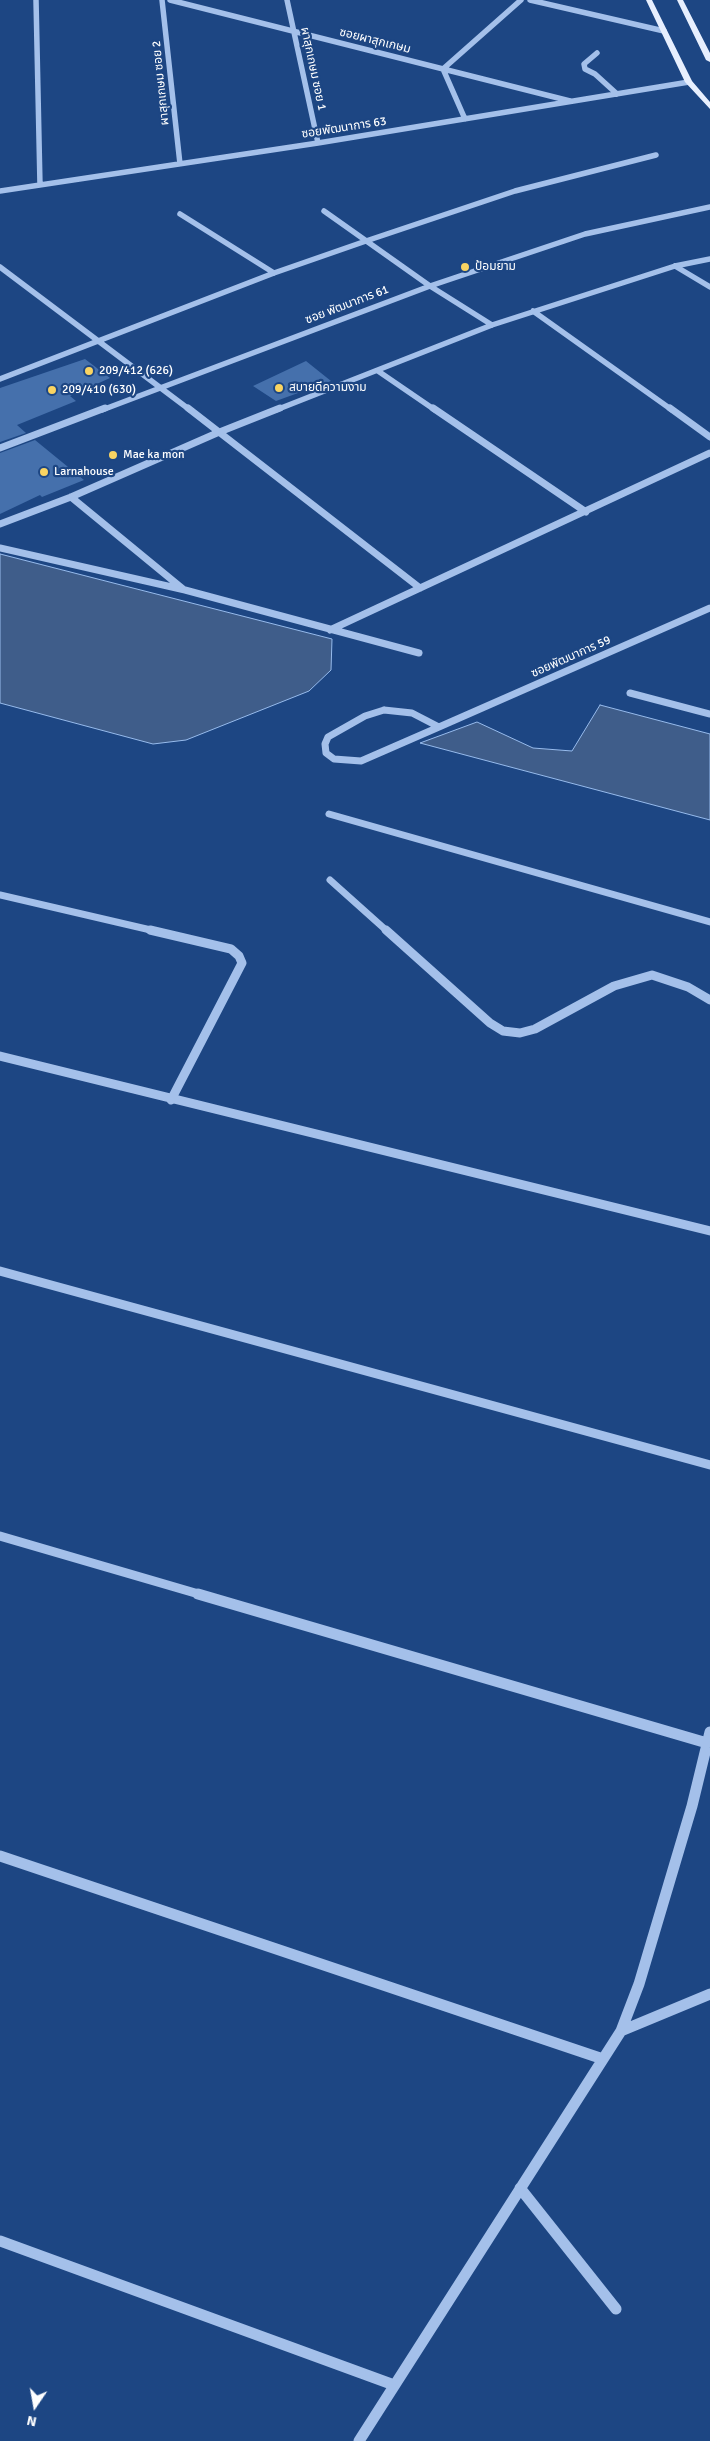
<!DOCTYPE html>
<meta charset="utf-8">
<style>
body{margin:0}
#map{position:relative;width:710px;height:2441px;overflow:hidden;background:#1d4683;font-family:Signika,sans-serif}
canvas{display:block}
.north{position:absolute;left:10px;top:2381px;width:50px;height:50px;-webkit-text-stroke:4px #1d4683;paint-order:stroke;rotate:192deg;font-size:14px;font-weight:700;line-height:20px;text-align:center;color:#fff}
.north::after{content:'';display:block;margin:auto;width:18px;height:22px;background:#fff;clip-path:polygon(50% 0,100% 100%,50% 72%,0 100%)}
</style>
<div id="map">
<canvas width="710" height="2441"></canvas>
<div class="north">N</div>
</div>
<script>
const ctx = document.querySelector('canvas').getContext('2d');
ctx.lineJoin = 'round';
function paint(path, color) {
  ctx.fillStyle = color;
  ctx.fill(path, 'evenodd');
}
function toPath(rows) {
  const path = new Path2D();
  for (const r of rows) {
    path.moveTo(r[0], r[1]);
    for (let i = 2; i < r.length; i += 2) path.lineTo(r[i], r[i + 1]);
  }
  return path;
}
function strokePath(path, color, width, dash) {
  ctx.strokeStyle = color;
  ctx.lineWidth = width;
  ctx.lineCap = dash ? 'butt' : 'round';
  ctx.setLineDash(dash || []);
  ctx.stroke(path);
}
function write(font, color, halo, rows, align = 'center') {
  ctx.font = font + ' Signika,"Noto Sans Thai",sans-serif';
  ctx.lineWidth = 4.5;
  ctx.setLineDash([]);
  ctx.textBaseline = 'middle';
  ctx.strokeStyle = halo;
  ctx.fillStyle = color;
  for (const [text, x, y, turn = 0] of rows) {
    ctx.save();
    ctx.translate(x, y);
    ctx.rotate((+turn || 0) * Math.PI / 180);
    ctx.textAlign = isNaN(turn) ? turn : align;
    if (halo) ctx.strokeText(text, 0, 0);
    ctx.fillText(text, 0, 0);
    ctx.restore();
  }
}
const water = toPath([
 [0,554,332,639,331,670,309,691,186,740,153,744,0,703,0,554],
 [600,705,710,734,710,820,420,743,477,722,533,748,572,751,600,705]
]);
paint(water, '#3f5d8a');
strokePath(water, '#97bbec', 1);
paint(toPath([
 [85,359,110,378,70,396,76,401,17,425,26,433,0,442,0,388],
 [306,361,331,381,276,401,253,386],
 [35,440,84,480,42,497,40,495,0,514,0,453]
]), '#4570ac');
strokePath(toPath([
 [36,0,40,185],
 [162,0,180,164],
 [170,0,570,101],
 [287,0,318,143],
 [530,0,664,31],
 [597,53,584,64,585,69,595,74,617,94],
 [465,119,443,69,521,0],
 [0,191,318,143,689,82],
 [324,211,430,286,492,325],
 [180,214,274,273],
 [675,266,710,287],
 [0,267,190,410],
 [533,311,672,410],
 [378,371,435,410],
 [0,379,274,273,366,241,515,191,656,155],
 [102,410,430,286,585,234,710,207],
 [276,410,492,325,675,266,710,259]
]), '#a4c0ea', 5.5);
strokePath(toPath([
 [188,408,420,588],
 [433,408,586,512],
 [670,408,710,437],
 [0,448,105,408],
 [71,497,183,589],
 [0,524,71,497,217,433,280,408],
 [0,548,185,590,419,653],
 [330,630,710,453],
 [630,693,710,714],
 [384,710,412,713,439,727,361,761,334,759,326,753,325,744,328,737,365,716,384,710],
 [439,727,710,608],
 [329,814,710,922],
 [330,880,387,931],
 [0,895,155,931]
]), '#a4c0ea', 7);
strokePath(toPath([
 [150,930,231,949,239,956,242,963,171,1100],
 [386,930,490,1023,503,1031,520,1033,535,1029,614,986,652,975,688,987,710,1000],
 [0,1056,710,1231],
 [0,1271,710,1465],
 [0,1536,202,1595]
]), '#a4c0ea', 9);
strokePath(toPath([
 [198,1594,707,1743],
 [0,1856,603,2059],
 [621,2031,710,1994],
 [520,2188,616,2309],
 [0,2241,394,2385],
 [359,2441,621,2031,639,1984,692,1806,710,1732]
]), '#a4c0ea', 11);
paint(toPath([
 [646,0,652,0,692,81,710,102,710,109,685,82,646,0],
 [677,0,683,0,710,53,710,62,706,60,677,0]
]), '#e7effe');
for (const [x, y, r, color] of [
 [465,267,5,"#f9d462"],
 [89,371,5,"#f9d462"],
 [279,388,5,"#f9d462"],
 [52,390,5,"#f9d462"],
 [113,455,5,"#f9d462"],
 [44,472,5,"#f9d462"]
]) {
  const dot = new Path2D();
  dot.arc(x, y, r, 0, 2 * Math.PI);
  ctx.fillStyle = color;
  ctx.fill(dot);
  strokePath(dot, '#1d4683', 2);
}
write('12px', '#fff', '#1d4683', [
 ["ซอยผาสุกเกษม",375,41,14],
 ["ผาสุกเกษม ซอย 1",313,69,78],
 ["ผาสุกเกษม ซอย 2",161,83,-96],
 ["ซอยพัฒนาการ 63",344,128,-9],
 ["ซอย พัฒนาการ 61",347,305,-21],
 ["ซอยพัฒนาการ 59",571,657,-24]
]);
write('12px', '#fff', '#1d4683', [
 ["ป้อมยาม",475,267],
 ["209/412 (626)",99,371],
 ["สบายดีความงาม",289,388],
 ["209/410 (630)",62,390],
 ["Mae ka mon",123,455],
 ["Larnahouse",54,472]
], 'left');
</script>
